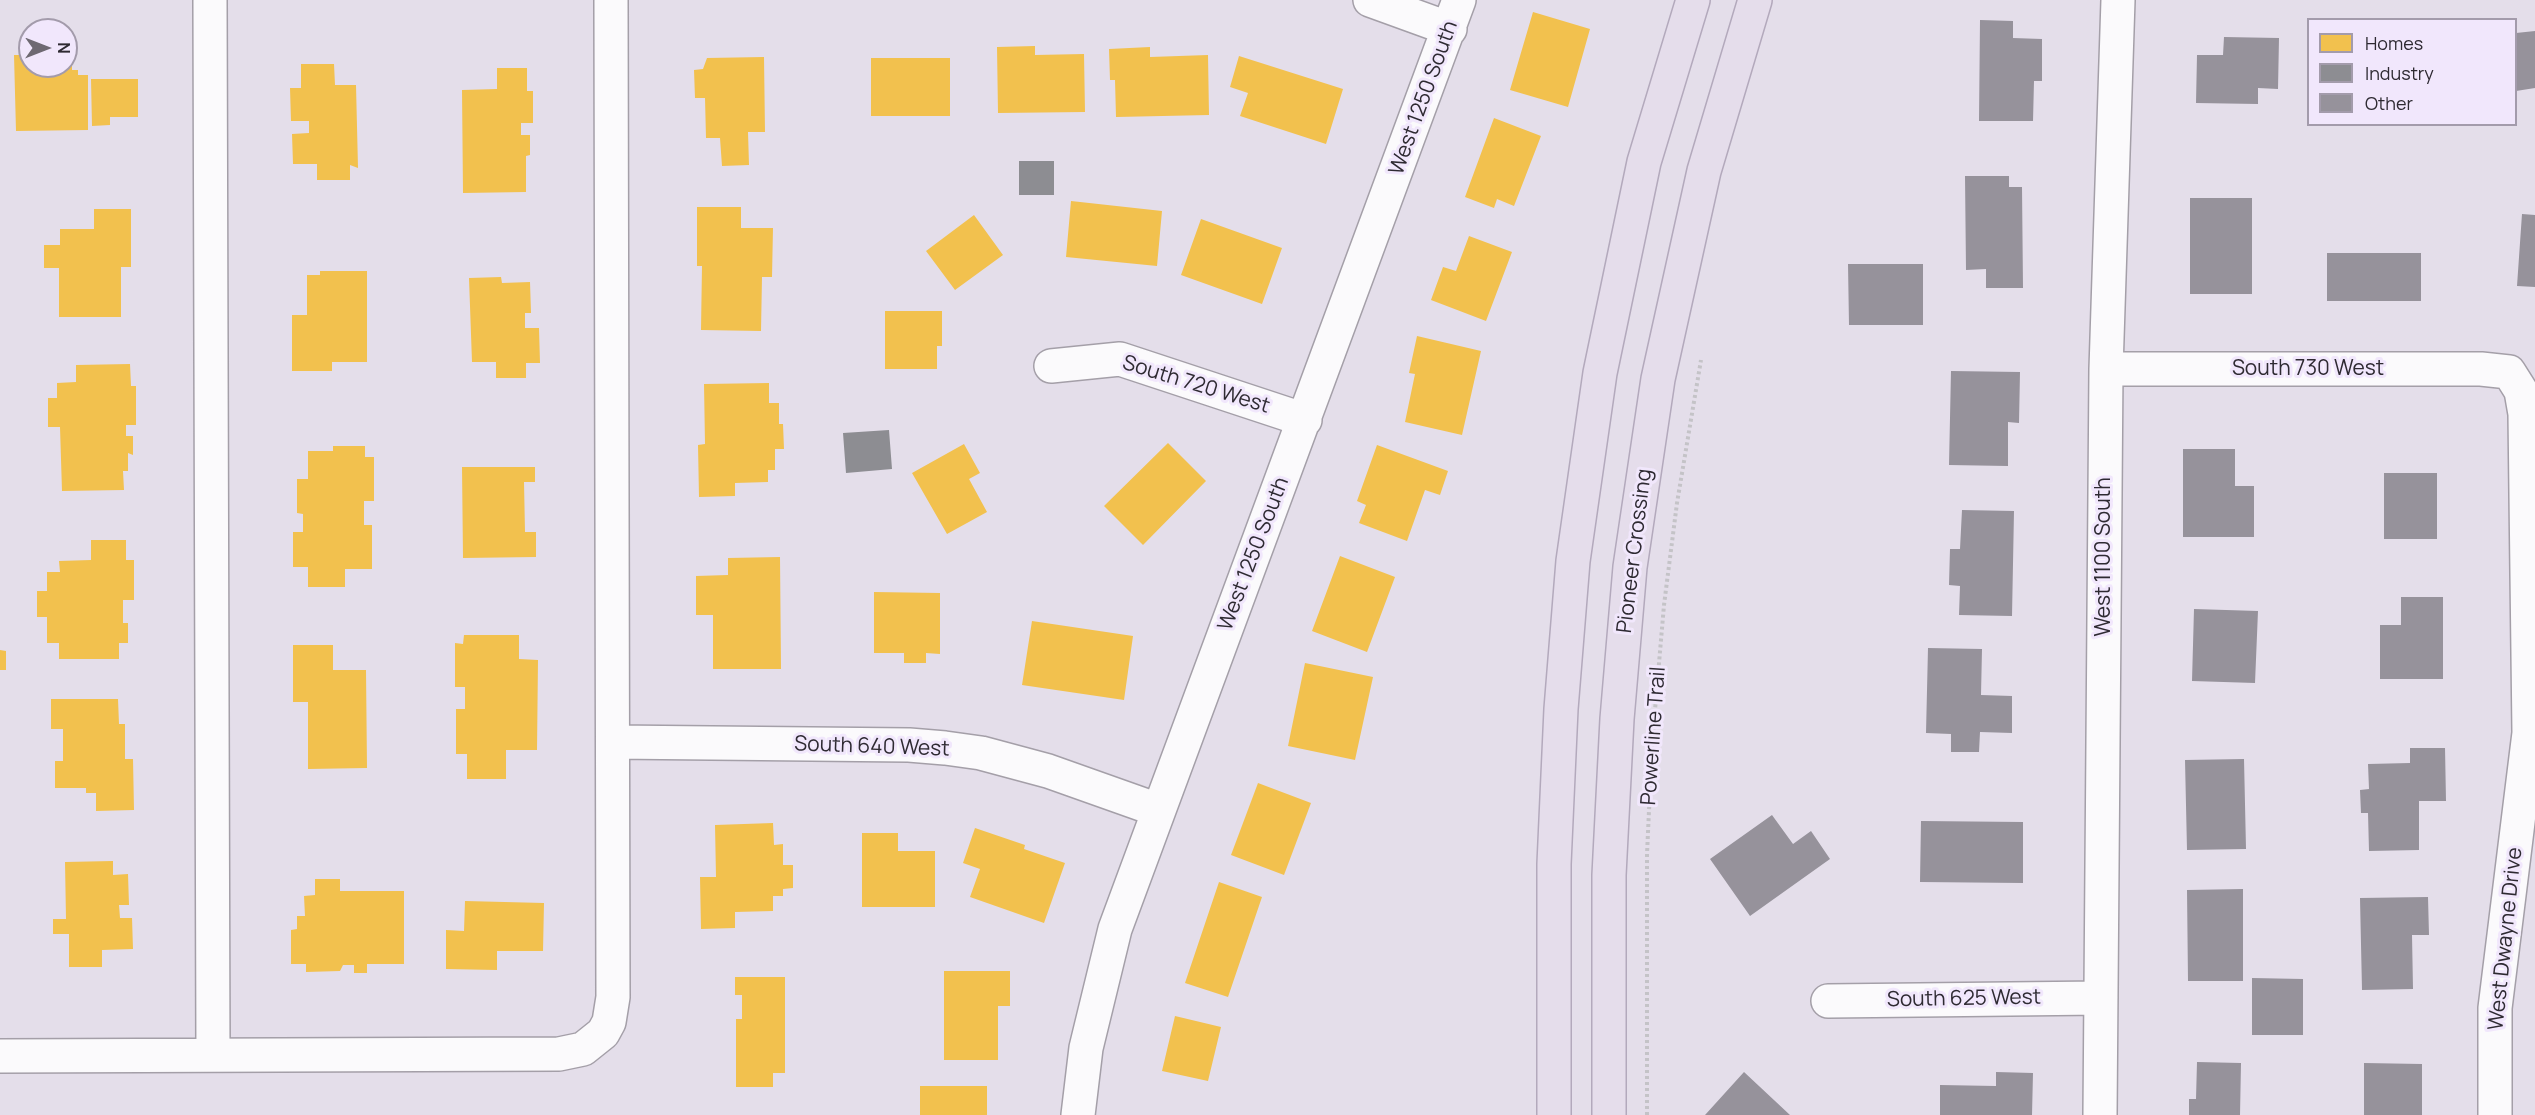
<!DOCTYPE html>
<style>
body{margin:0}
#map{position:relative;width:2535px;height:1115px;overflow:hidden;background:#e4deea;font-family:Manrope,sans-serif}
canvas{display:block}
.legend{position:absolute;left:2307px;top:18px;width:210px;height:108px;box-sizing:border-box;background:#f1e7fc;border:2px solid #a39bab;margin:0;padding:8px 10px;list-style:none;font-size:18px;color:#2e2a32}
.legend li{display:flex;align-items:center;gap:12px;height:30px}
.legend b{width:30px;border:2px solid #a39bab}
.north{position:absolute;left:18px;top:18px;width:60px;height:60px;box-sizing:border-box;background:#f1e7fc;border:2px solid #a39bab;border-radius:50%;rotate:90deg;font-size:16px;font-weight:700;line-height:24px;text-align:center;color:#2e2a32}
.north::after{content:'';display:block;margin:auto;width:21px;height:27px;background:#6e6972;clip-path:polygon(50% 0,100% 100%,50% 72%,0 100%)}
</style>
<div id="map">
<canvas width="2535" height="1115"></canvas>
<ul class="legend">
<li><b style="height:16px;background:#f2c14e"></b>Homes</li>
<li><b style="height:16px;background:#8d8d92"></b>Industry</li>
<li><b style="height:16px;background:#96929b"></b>Other</li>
</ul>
<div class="north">N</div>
</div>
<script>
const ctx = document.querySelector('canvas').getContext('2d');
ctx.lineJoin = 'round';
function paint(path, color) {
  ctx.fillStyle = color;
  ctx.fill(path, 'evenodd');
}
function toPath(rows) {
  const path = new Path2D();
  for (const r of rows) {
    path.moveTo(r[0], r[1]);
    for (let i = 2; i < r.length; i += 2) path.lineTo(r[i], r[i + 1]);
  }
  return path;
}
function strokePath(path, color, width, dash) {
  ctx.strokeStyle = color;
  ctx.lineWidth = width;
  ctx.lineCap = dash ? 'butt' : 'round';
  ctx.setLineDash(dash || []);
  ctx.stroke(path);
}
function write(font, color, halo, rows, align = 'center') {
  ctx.font = font + ' Manrope,sans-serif';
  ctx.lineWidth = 6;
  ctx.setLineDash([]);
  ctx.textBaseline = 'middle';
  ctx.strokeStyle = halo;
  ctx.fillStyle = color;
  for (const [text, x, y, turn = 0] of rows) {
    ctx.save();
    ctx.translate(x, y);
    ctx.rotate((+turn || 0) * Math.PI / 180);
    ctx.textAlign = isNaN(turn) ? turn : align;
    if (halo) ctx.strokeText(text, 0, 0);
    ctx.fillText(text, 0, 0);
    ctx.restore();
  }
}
paint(toPath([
 [1533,12,1590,29,1568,107,1510,90],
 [1035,46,1035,55,1084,54,1085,112,998,113,997,47],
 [1150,47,1150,57,1208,55,1209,115,1116,117,1115,80,1110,80,1109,49],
 [14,55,30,55,32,67,72,66,72,70,78,70,78,75,88,75,88,130,16,131],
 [1239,56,1343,89,1326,144,1240,116,1248,93,1230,87],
 [764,57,765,132,748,132,749,165,722,166,720,138,706,138,705,98,695,98,694,70,703,69,707,58],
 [871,58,950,58,950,116,871,116],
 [301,64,334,64,335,85,356,85,358,168,350,165,350,180,317,180,317,164,293,164,292,134,309,133,309,121,291,121,290,88,301,88],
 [497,68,527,68,527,91,533,91,533,123,521,123,521,135,530,135,530,155,526,156,526,192,463,193,462,90,497,89],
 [91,79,138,79,138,117,110,117,110,125,92,126],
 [1494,118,1541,136,1514,206,1497,199,1494,208,1465,197],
 [1071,201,1162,211,1157,266,1066,257],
 [697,207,741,207,741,228,773,228,772,277,762,277,761,331,701,330,702,266,697,266],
 [94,209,131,209,131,267,121,267,121,317,59,317,59,268,44,268,44,245,60,245,60,229,94,229],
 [974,215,1003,255,955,290,926,251],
 [1201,219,1282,248,1262,304,1181,275],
 [1469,236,1512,252,1486,321,1431,300,1443,267,1456,271],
 [320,271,367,271,367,362,332,362,332,371,292,371,292,315,307,315,307,275,320,275],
 [501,277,502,283,530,282,531,313,525,313,525,328,539,328,540,363,526,363,526,378,496,378,496,362,472,362,469,278],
 [885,311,942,311,942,346,937,346,937,369,885,369],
 [1417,336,1481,351,1462,435,1405,422,1415,374,1409,373],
 [130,364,131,386,136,386,136,425,126,425,126,436,133,436,133,455,128,453,128,471,123,471,124,490,62,491,60,427,48,427,48,398,57,398,57,383,76,382,76,365],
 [769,383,769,403,779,403,779,424,783,424,784,449,775,449,775,470,768,470,768,482,735,483,735,496,699,497,698,445,705,444,704,384],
 [1168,443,1206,481,1143,545,1104,506],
 [964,444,980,473,969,479,987,512,947,534,912,473],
 [1377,445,1448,471,1440,495,1425,490,1407,541,1359,523,1366,505,1357,501],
 [333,446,365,446,365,457,374,457,374,501,364,501,364,525,372,525,372,569,345,569,345,587,308,587,308,567,293,567,293,532,303,532,303,514,297,513,297,479,308,479,308,451,333,451],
 [462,467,535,467,535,482,524,482,525,532,536,532,536,557,463,558],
 [91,540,126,540,126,560,134,560,134,600,123,600,123,623,128,623,128,643,119,643,119,659,59,659,59,643,47,643,47,617,37,617,37,591,47,591,47,572,60,572,59,561,91,560],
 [1340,556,1395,577,1367,652,1312,631],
 [780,557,781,669,713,669,713,615,696,615,696,576,728,575,728,558],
 [874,592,940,593,940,654,926,653,926,663,904,663,904,653,874,653],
 [1032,621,1133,636,1124,700,1022,685],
 [464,635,519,635,519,659,538,660,537,750,506,750,506,779,467,779,467,754,456,754,456,709,465,709,465,687,455,687,455,643,463,644],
 [293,645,333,645,333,670,366,670,367,768,308,769,308,702,293,702],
 [0,650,6,651,6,670,0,670],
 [1305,663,1373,677,1355,760,1288,746],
 [51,699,118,699,119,724,125,724,125,759,133,759,134,810,96,811,96,793,86,793,86,788,55,788,55,761,63,761,63,729,51,729],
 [1258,783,1311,803,1284,875,1231,855],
 [773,823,774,845,783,844,783,865,793,865,793,888,783,889,783,896,773,896,773,911,735,912,735,928,701,929,700,877,716,877,715,825],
 [975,828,1025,845,1024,849,1065,863,1044,923,970,897,980,869,963,863],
 [862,833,898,833,898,851,935,851,935,907,862,907],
 [113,861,113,875,128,874,129,905,119,905,120,918,132,918,133,949,102,950,102,967,69,967,69,934,53,934,53,919,66,919,65,862],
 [315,879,340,879,340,891,404,891,404,964,367,964,367,973,354,973,354,965,343,965,340,971,306,972,306,964,291,964,291,930,297,929,297,916,305,916,304,896,315,895],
 [1219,882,1262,897,1228,997,1185,983],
 [465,901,544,903,543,951,497,951,497,970,446,969,446,930,464,931],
 [944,971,1010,971,1010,1006,998,1006,998,1060,944,1060],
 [735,977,785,977,785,1073,773,1073,773,1087,736,1087,736,1019,742,1019,742,995,735,995],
 [1175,1016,1221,1027,1208,1081,1162,1071],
 [920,1086,987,1086,987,1115,920,1115]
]), '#f2c14e');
paint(toPath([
 [1019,161,1054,161,1054,195,1019,195],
 [889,430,892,469,846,473,843,433]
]), '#8d8d92');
paint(toPath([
 [1980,20,2013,21,2013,38,2042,39,2042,81,2034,81,2033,121,1979,121],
 [2535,31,2535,88,2516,91,2516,33],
 [2224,37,2279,38,2278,89,2258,88,2258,104,2196,103,2197,55,2223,55],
 [1965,176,2009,176,2009,187,2022,187,2023,288,1986,288,1986,269,1966,270],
 [2190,198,2252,198,2252,294,2190,294],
 [2522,214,2535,215,2535,287,2517,286],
 [2327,253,2421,253,2421,301,2327,301],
 [1848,264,1923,264,1923,325,1849,325],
 [1951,371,2020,372,2019,423,2008,422,2008,466,1949,465],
 [2183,449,2235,449,2235,486,2254,486,2254,537,2183,537],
 [2384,473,2437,473,2437,539,2384,539],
 [1962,510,2014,511,2012,616,1959,615,1960,586,1949,585,1950,549,1960,549],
 [2401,597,2443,597,2443,679,2380,679,2380,625,2401,625],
 [2194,609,2258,611,2255,683,2192,681],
 [1928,648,1982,649,1981,695,2012,696,2012,733,1980,732,1979,752,1951,752,1951,734,1926,733],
 [2410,748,2445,748,2446,801,2419,801,2419,850,2369,851,2368,813,2361,813,2360,790,2369,789,2368,764,2410,763],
 [2244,759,2246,849,2187,850,2185,760],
 [1772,815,1793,844,1811,831,1830,859,1750,916,1710,859],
 [1921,821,2023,822,2023,883,1920,882],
 [2243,889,2243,981,2188,981,2187,890],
 [2428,897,2429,935,2412,935,2413,989,2362,990,2360,898],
 [2252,978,2303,979,2303,1035,2252,1035],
 [2197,1062,2241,1063,2240,1115,2189,1115,2189,1099,2196,1099],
 [2364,1063,2422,1064,2422,1115,2364,1115],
 [1744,1072,1790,1115,1705,1115],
 [1996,1072,2033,1073,2032,1115,1940,1115,1940,1085,1996,1086]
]), '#96929b');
const minor = toPath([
 [210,0,213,1055],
 [1370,0,1450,29],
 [1051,366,1120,359,1305,420],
 [2106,369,2481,369,2509,372,2521,391,2525,414,2529,733,2495,1008,2495,1115],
 [613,742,909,745,945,748,981,753,1048,771,1158,810],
 [1828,1001,2101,998],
 [0,1056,559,1054,583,1049,603,1033,609,1022,613,997,611,0],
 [1078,1115,1086,1048,1115,929,1459,0],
 [2100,1115,2106,369,2118,0]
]);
const highway = toPath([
 [1554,1115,1554,864,1561,709,1573,561,1600,373,1644,162,1693,0],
 [1609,1115,1609,875,1617,719,1630,567,1658,379,1704,171,1755,0]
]);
strokePath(minor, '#a49fa8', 36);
strokePath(highway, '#b3a9bc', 36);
strokePath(toPath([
 [1647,1115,1647,854,1652,745,1664,605,1677,503,1701,360]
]), '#c4c3c7', 4, [3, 3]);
strokePath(minor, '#fbfafc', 33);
strokePath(highway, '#e5ddeb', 33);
write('21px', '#2e2a32', '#f1e7fc', [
 ["West 1250 South",1424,98,-70],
 ["South 730 West",2308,369],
 ["South 720 West",1196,385,17],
 ["Pioneer Crossing",1635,551,-83],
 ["West 1250 South",1254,554,-69],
 ["West 1100 South",2104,557,-90],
 ["Powerline Trail",1654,736,-86],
 ["South 640 West",872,747,2],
 ["West Dwayne Drive",2506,939,-84],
 ["South 625 West",1964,999,-1]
]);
</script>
